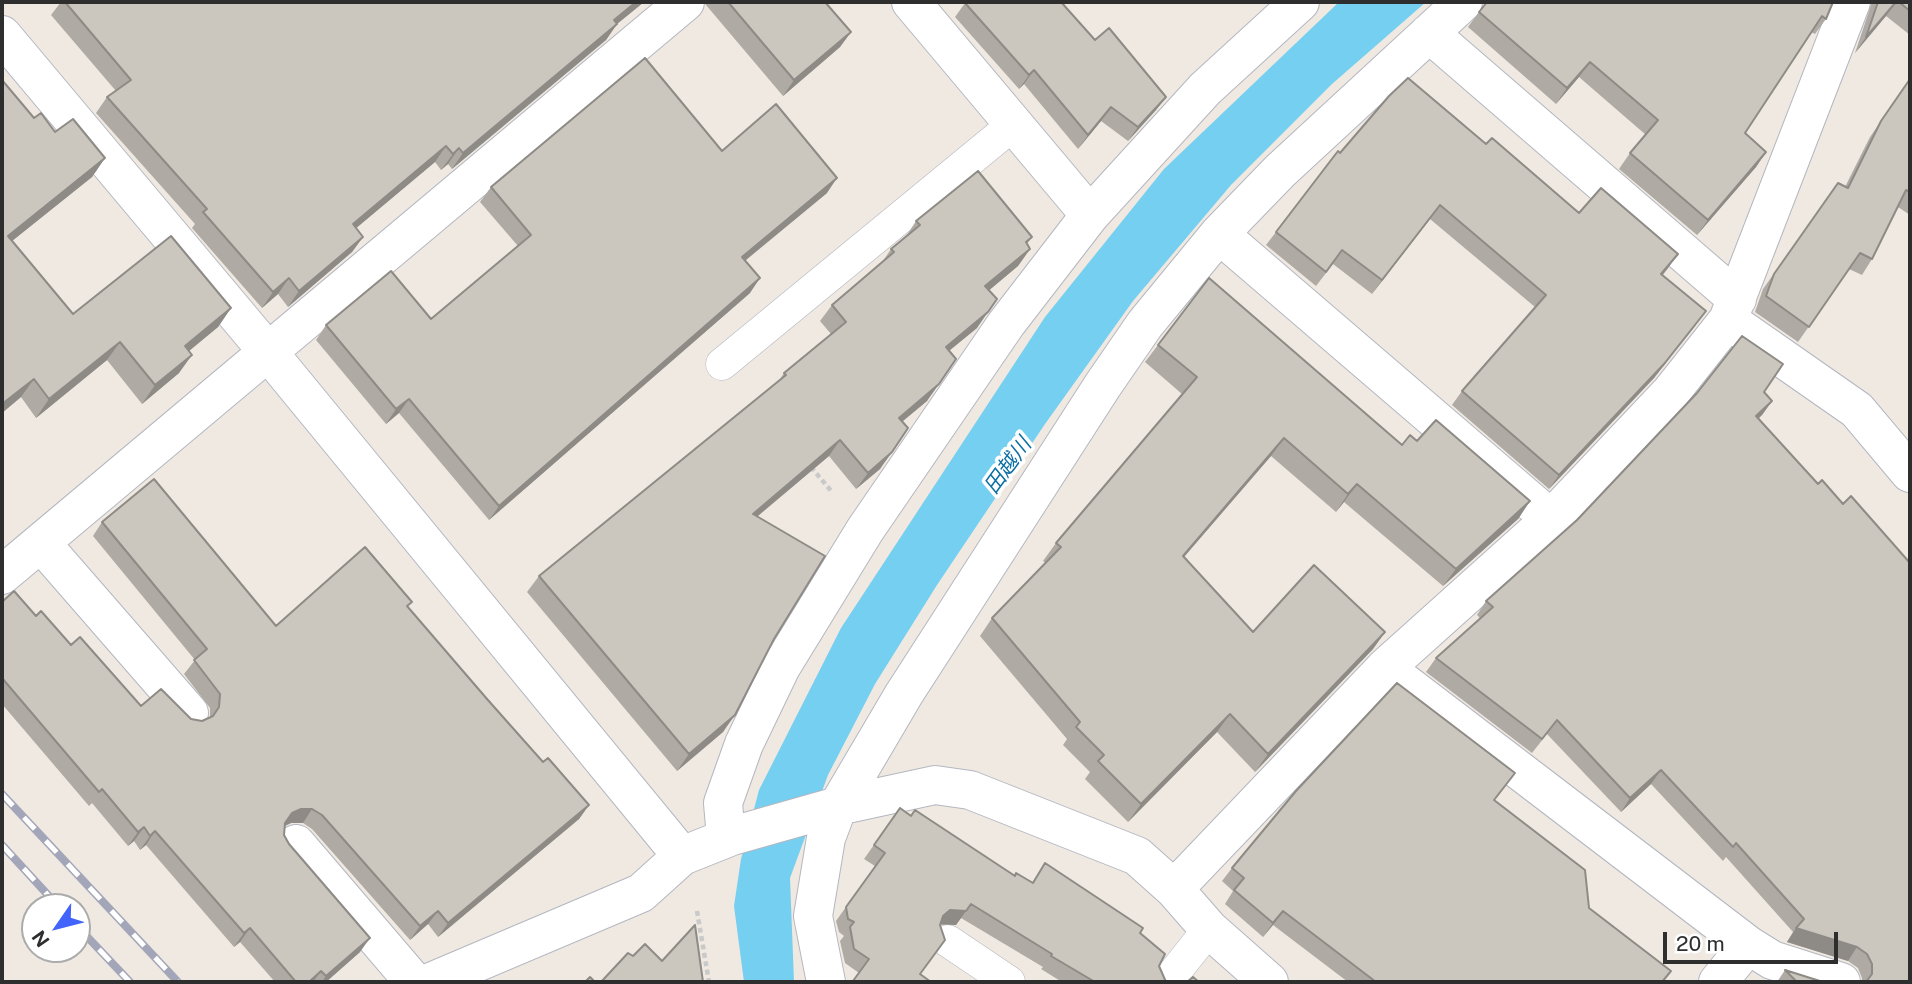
<!DOCTYPE html>
<meta charset="utf-8">
<style>
body{margin:0}
#map{position:relative;width:1912px;height:984px;overflow:hidden;background:#efe9e1;font-family:"Public Sans",sans-serif}
canvas{display:block}
.frame{position:absolute;inset:0;border:4px solid #2e2e2e;pointer-events:none}
.north{position:absolute;left:21px;top:893px;width:70px;height:70px;box-sizing:border-box;background:#fff;border:2px solid #ababab;border-radius:50%;rotate:235deg;font-size:19px;font-weight:700;line-height:28px;text-align:center;color:#2e2e2e}
.north::after{content:'';display:block;margin:auto;width:24px;height:32px;background:#4264fb;clip-path:polygon(50% 0,100% 100%,50% 72%,0 100%)}
.scale{position:absolute;left:1663px;top:932px;width:175px;height:32px;box-sizing:border-box;border:4px solid #2e2e2e;border-top:0;padding-left:9px;font-size:21px;line-height:24px;white-space:nowrap;color:#2e2e2e;-webkit-text-stroke:5px #fff;paint-order:stroke}
</style>
<div id="map">
<canvas width="1912" height="984"></canvas>
<div class="frame"></div>
<div class="north">N</div>
<div class="scale">20 m</div>
</div>
<script>
const ctx = document.querySelector('canvas').getContext('2d');
ctx.lineJoin = 'round';
function paint(path, color) {
  ctx.fillStyle = color;
  ctx.fill(path, 'evenodd');
}
function toPath(rows) {
  const path = new Path2D();
  for (const r of rows) {
    path.moveTo(r[0], r[1]);
    for (let i = 2; i < r.length; i += 2) path.lineTo(r[i], r[i + 1]);
  }
  return path;
}
function strokePath(path, color, width, dash) {
  ctx.strokeStyle = color;
  ctx.lineWidth = width;
  ctx.lineCap = dash ? 'butt' : 'round';
  ctx.setLineDash(dash || []);
  ctx.stroke(path);
}
function write(font, color, halo, rows, align = 'center') {
  ctx.font = font + ' "Public Sans","Noto Sans JP",sans-serif';
  ctx.lineWidth = 7;
  ctx.setLineDash([]);
  ctx.textBaseline = 'middle';
  ctx.strokeStyle = halo;
  ctx.fillStyle = color;
  for (const [text, x, y, turn = 0] of rows) {
    ctx.save();
    ctx.translate(x, y);
    ctx.rotate((+turn || 0) * Math.PI / 180);
    ctx.textAlign = isNaN(turn) ? turn : align;
    if (halo) ctx.strokeText(text, 0, 0);
    ctx.fillText(text, 0, 0);
    ctx.restore();
  }
}
paint(toPath([
 [1339,2,1426,2,1332,84,1231,185,1133,301,1045,424,937,585,875,684,828,775,790,878,794,982,744,982,734,906,741,859,759,790,841,628,1045,317,1164,169]
]), '#75cff0');
const lane = toPath([
 [722,364,1014,124],
 [948,941,1009,982],
 [1167,982,1209,929]
]);
const street = toPath([
 [911,2,1090,215],
 [1429,33,1737,299],
 [2,35,268,352,682,856],
 [1219,234,1551,519],
 [1728,320,1857,410,1910,473],
 [41,543,189,713],
 [2,575,685,2],
 [1385,668,1748,945,1772,960,1841,982],
 [726,838,723,803,744,744,781,667,865,530,1006,324,1090,215,1205,89,1300,2],
 [296,844,414,982],
 [1174,889,1209,929,1269,982],
 [431,982,641,893,682,856,732,836,838,806,935,785,970,790,1137,856,1174,889,1385,668,1551,519,1671,392,1728,320,1851,2],
 [826,982,813,916,826,838,838,806,904,694,1103,385,1145,324,1219,234,1280,171,1463,2],
 [1718,982,1748,945]
]);
strokePath(lane, '#b4b7c1', 33);
strokePath(street, '#b4b7c1', 40);
strokePath(toPath([
 [811,467,832,492],
 [697,911,709,982]
]), '#c9c9c9', 4.5, [5, 3.5]);
strokePath(lane, '#fff', 32);
strokePath(street, '#fff', 38);
const rail = toPath([
 [2,794,178,982],
 [2,845,59,907],
 [77,926,130,982]
]);
strokePath(rail, '#a3a6b8', 8);
strokePath(rail, '#fff', 5, [16]);
paint(toPath([
 [61,2,644,2,617,24,606,40,452,169,448,164,441,170,435,162,356,228,363,237,352,252,288,307,278,294,262,308,192,228,195,224,96,113,107,97,116,91,51,15],
 [705,2,825,2,851,32,840,47,783,96,706,5],
 [1833,2,1826,19,1815,34,1811,32,1745,133,1766,152,1756,167,1697,235,1619,169,1630,153,1646,135,1579,77,1556,104,1468,27,1479,12],
 [1872,2,1910,2,1910,35,1886,16,1855,53],
 [965,3,1095,40,1166,97,1156,110,1128,141,1101,121,1078,149,1024,84,1019,89,955,17],
 [1910,79,1910,215,1898,207,1872,259,1862,275,1849,269,1798,342,1755,312,1763,289,1838,183,1845,187,1870,137],
 [2,80,34,118,55,132,105,158,92,177,12,241,73,314,231,308,218,327,189,351,179,373,142,404,107,360,36,418,21,397,2,413],
 [1486,144,1579,213,1668,268,1663,275,1696,325,1654,378,1549,489,1452,405,1462,391,1535,307,1430,219,1372,294,1333,264,1316,286,1266,245,1276,232,1340,153],
 [722,151,827,193,745,261,750,293,489,520,399,413,386,424,316,340,326,325,431,319,518,246,480,202,491,187],
 [916,221,1032,237,1027,244,1030,249,1018,266,989,290,977,328,949,351,927,401,902,422,880,469,856,489,829,456,758,516,774,639,723,732,677,771,527,592,539,576,778,382,784,373,831,334,820,321,832,305,883,261,891,249,905,238],
 [1158,345,1402,445,1417,441,1530,501,1518,519,1443,586,1344,502,1336,512,1271,456,1184,557,1253,632,1385,632,1373,649,1255,772,1217,732,1128,822,1085,779,1090,772,1063,745,1067,739,980,636,992,618,1046,563,1043,561,1056,543,1182,394,1145,362],
 [1764,392,1772,401,1762,415,1758,419,1910,982,1862,982,1862,978,1858,968,1848,961,1787,942,1793,932,1726,857,1723,861,1651,784,1621,812,1547,734,1532,753,1426,672,1436,658,1480,618,1477,615,1486,601,1577,520,1697,393],
 [102,522,276,626,408,607,543,762,589,805,579,819,438,937,428,924,410,940,312,829,303,823,291,823,285,826,284,835,289,844,360,952,326,982,275,982,240,942,234,947,146,845,140,850,134,841,128,846,92,803,89,806,2,704,2,602,36,616,141,706,191,719,202,721,210,717,210,708,184,674,195,660,93,536],
 [1505,787,1494,801,1589,908,1671,971,1663,982,1348,982,1273,925,1263,937,1225,904,1233,891,1222,881,1232,868],
 [900,808,911,816,1015,876,1032,883,1045,863,1140,933,1159,966,1166,982,1062,982,1041,969,1043,967,961,918,956,925,940,925,920,974,931,982,852,982,859,973,845,963,840,941,844,936,839,932,836,921,875,866,864,859],
 [1785,970,1823,982,1777,982]
]), '#afaba4');
paint(toPath([
 [636,2,644,2,617,24,606,40,452,169,463,153],
 [1896,2,1886,16,1855,53,1866,37],
 [851,32,840,47,783,96,794,80],
 [1590,62,1579,77,1556,104,1567,88],
 [1034,70,1024,84,1019,89,1029,75],
 [1166,97,1156,110,1128,141,1138,127],
 [1111,107,1101,121,1078,149,1088,135],
 [446,146,435,162,342,240,353,224],
 [459,148,448,164,441,170,453,154],
 [1766,152,1756,167,1697,235,1708,220],
 [105,158,92,177,2,249,8,236],
 [837,178,827,193,731,272,742,257],
 [1440,205,1430,219,1372,294,1382,280],
 [363,237,352,252,288,307,299,291],
 [1030,249,1018,266,974,303,985,286],
 [1678,254,1668,268,1652,287,1661,274],
 [289,278,278,294,262,308,273,292],
 [760,278,750,293,489,520,499,506],
 [231,308,218,327,172,365,185,346],
 [1706,311,1654,378,1549,489,1559,475],
 [988,312,977,328,934,363,946,347],
 [120,342,107,360,36,418,49,399],
 [192,355,179,373,142,404,155,385],
 [34,379,21,397,2,413,2,404],
 [939,384,927,401,887,434,899,418],
 [409,399,399,413,386,424,396,409],
 [1772,401,1762,415,1746,430,1756,416],
 [1284,438,1271,456,1170,573,1183,556],
 [840,440,829,456,741,530,753,514],
 [892,452,880,469,856,489,868,473],
 [1357,484,1344,502,1336,512,1348,494],
 [1530,501,1518,519,1443,586,1456,569],
 [1385,632,1373,649,1255,772,1268,754],
 [1230,714,1217,732,1128,822,1141,804],
 [735,715,723,732,677,771,689,754],
 [1661,770,1651,784,1621,812,1630,798],
 [589,805,579,819,438,937,448,923],
 [301,809,312,809,303,823,291,823,282,827,292,813],
 [144,827,134,841,128,846,138,832],
 [155,831,146,845,140,850,150,836],
 [950,910,966,911,956,925,941,924,933,930,943,916],
 [438,911,428,924,410,940,420,926],
 [1283,911,1273,925,1263,937,1273,923],
 [250,928,240,942,234,947,244,933],
 [1796,928,1857,947,1848,961,1787,942],
 [370,938,360,952,326,982,322,982,326,976],
 [321,971,313,982,309,982]
]), '#8e8b86');
const building = toPath([
 [65,2,636,2,614,20,617,24,463,153,459,148,453,154,446,146,353,224,363,237,299,291,289,278,273,292,203,212,207,209,107,97,131,80,65,2],
 [728,2,825,2,851,32,794,80,728,2],
 [966,2,1061,2,1095,40,1109,28,1166,97,1138,127,1111,107,1088,135,1034,70,1029,75,965,3,966,2],
 [1487,2,1833,2,1826,19,1822,16,1745,133,1766,152,1708,220,1630,153,1658,120,1590,62,1567,88,1479,12,1487,2],
 [1878,2,1896,2,1866,37,1878,2],
 [1899,2,1910,2,1910,11,1899,2],
 [645,58,722,151,776,104,837,178,742,257,760,278,499,506,409,399,396,409,326,325,391,271,431,319,531,235,491,187,645,58],
 [1408,78,1486,144,1492,138,1579,213,1601,188,1678,254,1661,274,1706,311,1664,364,1559,475,1462,391,1546,295,1440,205,1382,280,1342,250,1326,272,1276,232,1338,151,1340,153,1389,96,1408,78],
 [1910,79,1910,192,1906,190,1872,259,1860,253,1809,327,1766,296,1774,274,1838,183,1848,188,1881,121,1910,79],
 [2,80,34,118,41,113,55,132,73,119,105,158,8,236,73,314,171,236,231,308,185,346,192,355,155,385,120,342,49,399,34,379,2,404,2,80],
 [978,171,1032,237,1026,242,1030,249,985,286,997,299,988,312,946,347,956,359,939,384,899,418,908,428,892,452,868,473,840,440,753,514,825,556,774,639,735,715,689,754,539,576,786,375,784,373,846,322,832,305,894,252,891,249,920,225,916,221,978,171],
 [1209,278,1402,445,1410,435,1417,441,1436,420,1530,501,1456,569,1357,484,1348,494,1284,438,1183,556,1253,632,1314,565,1385,632,1268,754,1230,714,1141,804,1098,761,1104,755,1076,727,1080,722,992,618,1061,547,1056,543,1197,377,1158,345,1209,278],
 [1742,336,1783,364,1764,392,1772,401,1756,416,1818,484,1822,480,1843,504,1851,496,1910,563,1910,982,1866,982,1872,974,1872,964,1867,954,1857,947,1796,928,1804,919,1736,843,1733,847,1661,770,1630,798,1557,720,1542,739,1436,658,1493,607,1486,601,1577,520,1697,393,1742,336],
 [154,479,276,626,365,547,412,602,407,606,487,699,543,762,548,758,589,805,448,923,438,911,420,926,322,815,312,809,301,809,292,813,285,823,284,835,289,844,370,938,326,976,321,971,309,982,296,982,250,928,244,933,155,831,150,836,144,827,138,832,102,789,99,792,2,678,2,602,14,591,36,616,41,611,71,645,80,637,141,706,161,689,191,719,202,721,213,716,219,707,220,694,194,660,207,649,102,522,154,479],
 [1397,683,1515,773,1494,800,1585,870,1589,908,1671,971,1662,982,1376,982,1283,911,1273,923,1234,890,1244,878,1232,868,1296,791,1397,683],
 [900,808,911,816,915,810,1015,876,1016,873,1033,883,1045,863,1143,928,1140,933,1165,954,1159,966,1166,982,1095,982,1051,956,1052,954,971,904,966,911,950,910,943,916,940,925,945,940,920,974,931,982,855,982,853,981,869,959,854,949,850,927,854,922,848,919,846,907,885,853,874,845,900,808],
 [695,925,703,982,601,982,628,953,633,956,645,944,662,961,695,925],
 [1785,970,1823,982,1797,982,1785,970],
 [590,977,595,982,585,982,590,977],
 [1193,977,1199,982,1187,982,1193,977]
]);
paint(building, '#cbc7bf');
strokePath(building, '#8e8b86', 2);
write('italic 21px', '#0d6fa3', '#fff', [
 ["田越川",1008,466,-54]
]);
</script>
